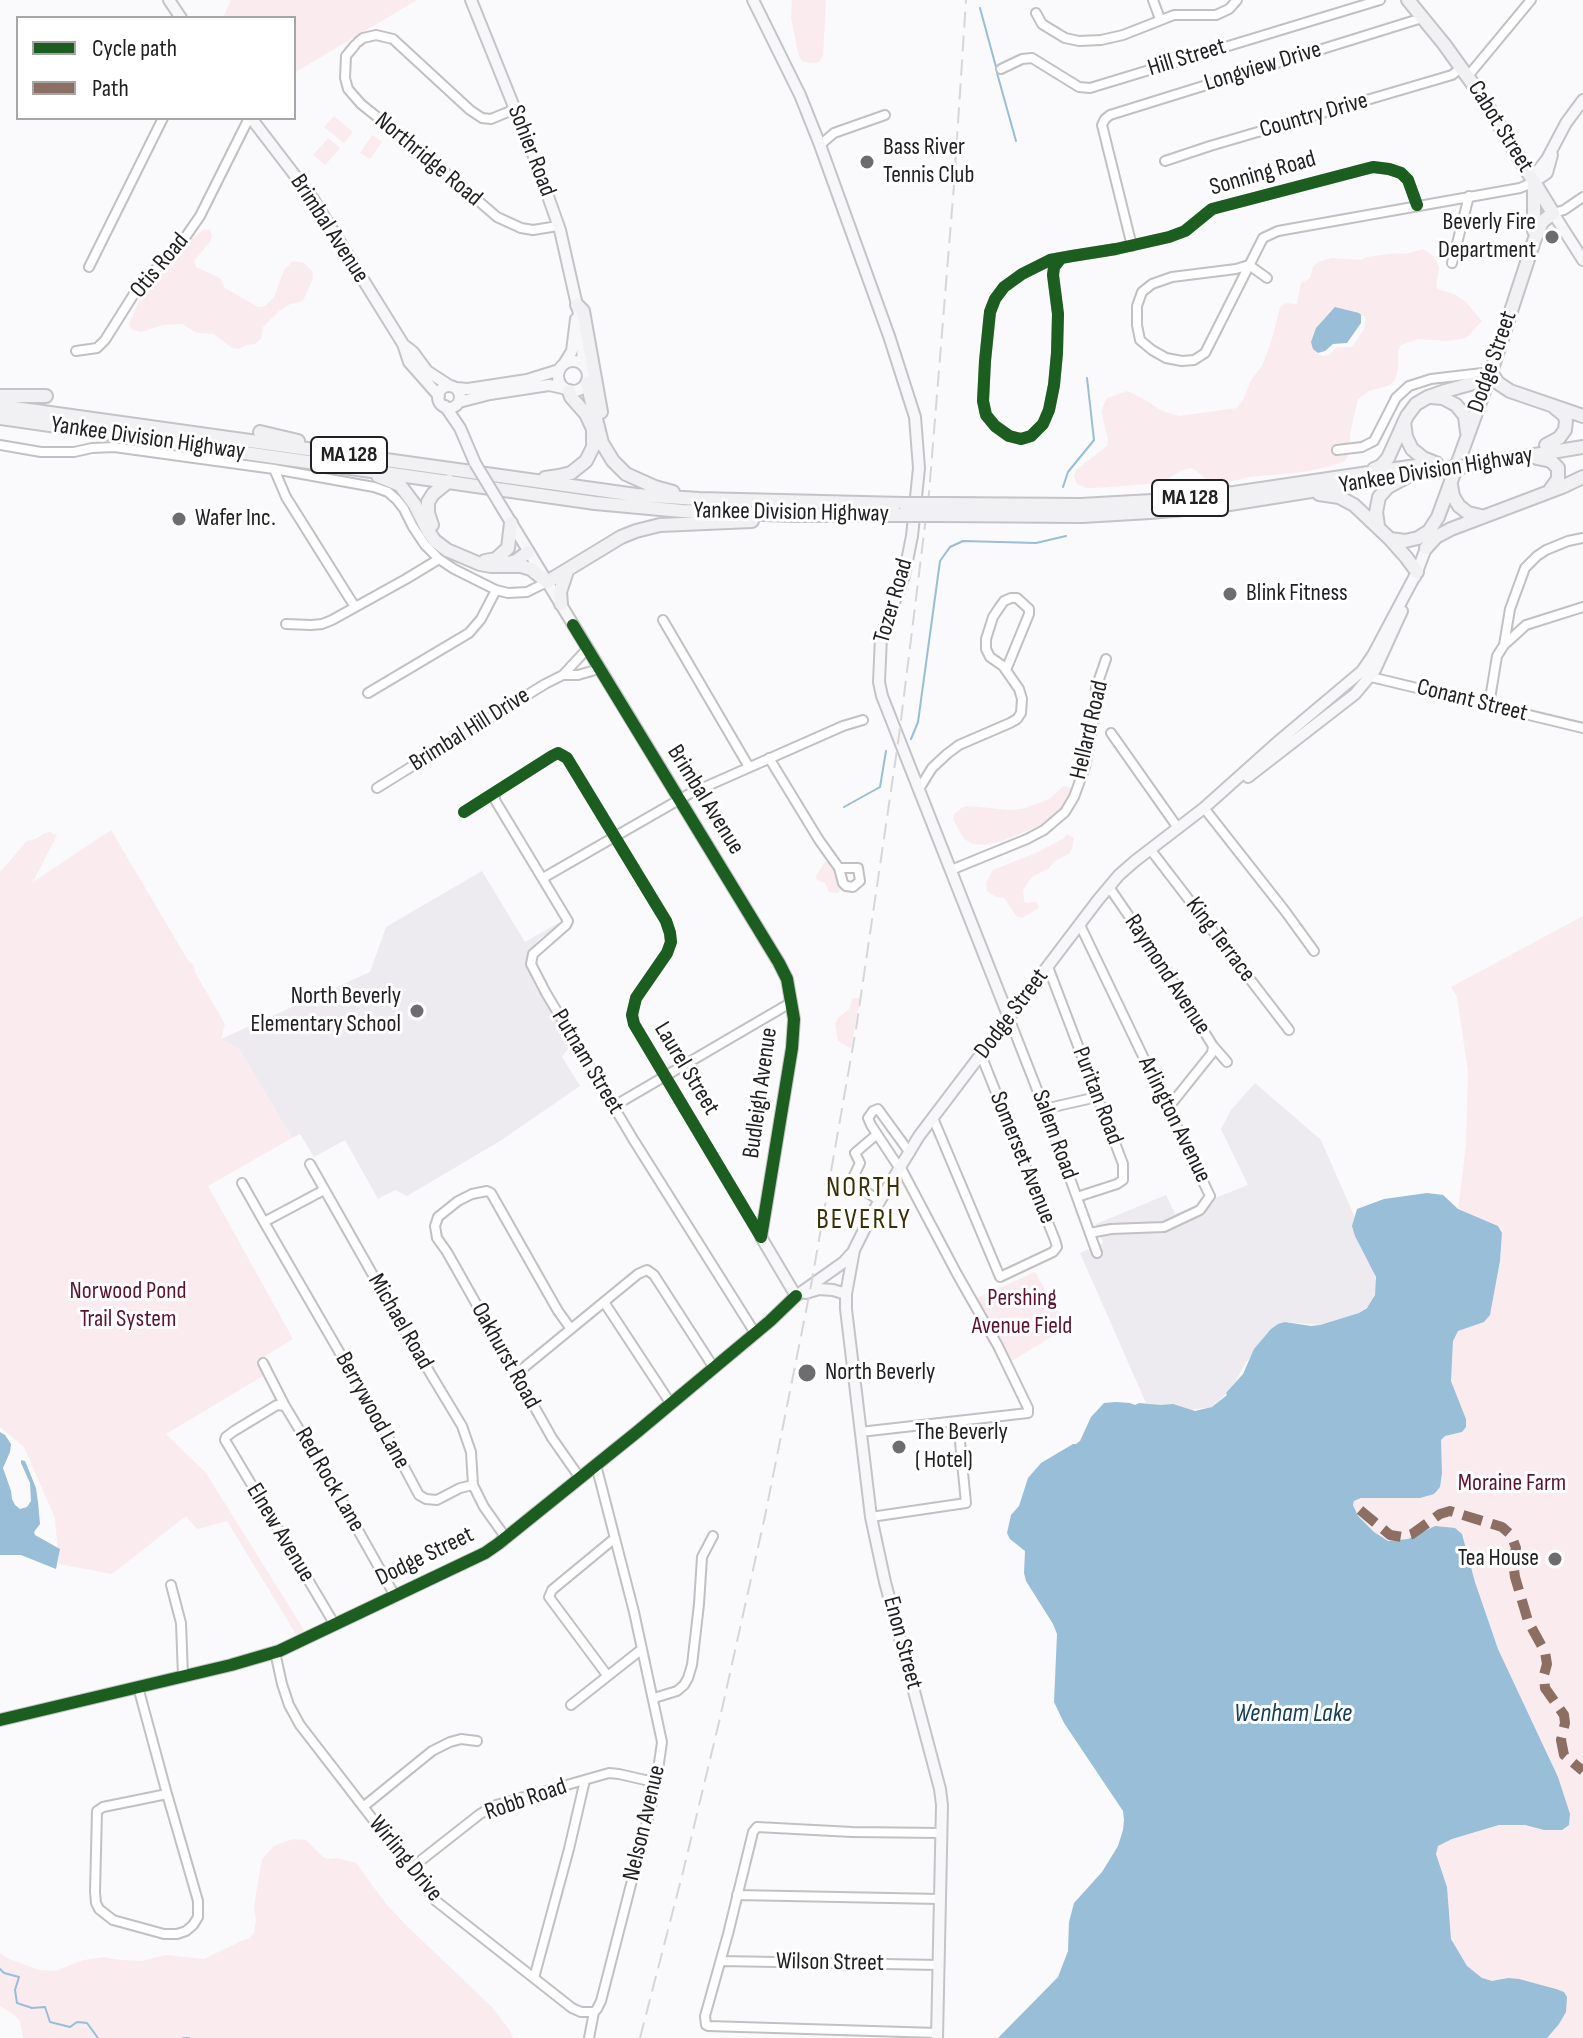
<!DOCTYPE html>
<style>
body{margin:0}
#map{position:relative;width:1583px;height:2038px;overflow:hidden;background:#faf9fb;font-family:"Sofia Sans Condensed",sans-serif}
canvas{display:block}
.legend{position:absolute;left:16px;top:16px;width:280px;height:104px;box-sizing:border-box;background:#fff;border:2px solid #a6a6a7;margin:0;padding:10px 14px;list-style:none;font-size:24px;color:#212022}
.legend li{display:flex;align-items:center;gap:16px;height:40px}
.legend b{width:40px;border:2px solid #a6a6a7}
</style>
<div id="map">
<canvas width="1583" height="2038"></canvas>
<ul class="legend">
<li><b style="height:10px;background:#1b5e20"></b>Cycle path</li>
<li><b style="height:10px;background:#8d6e63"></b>Path</li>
</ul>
</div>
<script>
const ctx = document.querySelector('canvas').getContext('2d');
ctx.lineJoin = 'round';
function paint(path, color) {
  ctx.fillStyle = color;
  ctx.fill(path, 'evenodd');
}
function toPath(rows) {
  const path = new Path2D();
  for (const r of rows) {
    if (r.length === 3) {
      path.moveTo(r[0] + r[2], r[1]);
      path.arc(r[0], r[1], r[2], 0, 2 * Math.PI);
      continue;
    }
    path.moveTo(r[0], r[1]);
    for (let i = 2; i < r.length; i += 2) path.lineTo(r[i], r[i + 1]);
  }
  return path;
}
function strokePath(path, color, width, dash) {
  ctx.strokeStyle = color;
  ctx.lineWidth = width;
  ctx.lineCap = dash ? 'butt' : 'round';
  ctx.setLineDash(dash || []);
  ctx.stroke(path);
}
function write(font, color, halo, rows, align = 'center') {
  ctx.font = font + ' "Sofia Sans Condensed",sans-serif';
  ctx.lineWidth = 6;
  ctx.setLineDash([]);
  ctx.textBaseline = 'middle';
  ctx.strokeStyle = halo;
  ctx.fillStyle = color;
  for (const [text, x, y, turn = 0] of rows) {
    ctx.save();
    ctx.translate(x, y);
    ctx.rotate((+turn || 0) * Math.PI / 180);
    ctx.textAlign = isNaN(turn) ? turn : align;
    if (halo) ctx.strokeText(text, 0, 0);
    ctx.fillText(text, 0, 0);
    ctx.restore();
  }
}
paint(toPath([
 [482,871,525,942,560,922,559,927,540,938,535,944,532,950,529,968,533,982,570,1046,562,1057,580,1086,500,1141,407,1196,395,1190,378,1199,345,1140,314,1157,300,1134,292,1138,239,1049,221,1039,370,972,386,927],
 [1255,1083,1321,1140,1362,1234,1368,1258,1373,1269,1377,1285,1372,1303,1359,1313,1320,1325,1285,1322,1246,1362,1232,1388,1212,1407,1190,1410,1146,1403,1080,1253,1103,1243,1096,1224,1166,1195,1175,1214,1248,1185,1221,1129,1231,1110]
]), '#edeaf0');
paint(toPath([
 [231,0,417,0,294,73,294,18,223,18],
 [792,0,826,0,823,55,819,62,810,63,802,61,798,53,791,17],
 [334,116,353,132,344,143,324,127],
 [372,135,382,142,370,159,360,153],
 [328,138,340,148,325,165,313,155],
 [204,229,210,230,212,235,210,242,194,261,196,267,220,278,225,288,258,307,265,306,274,297,284,270,293,261,304,263,312,271,313,278,303,301,290,304,279,311,263,327,261,339,255,344,246,345,239,349,232,348,214,334,197,333,182,324,163,325,141,332,131,329,129,324,139,301,153,286,159,276,172,261,181,248],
 [1423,249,1435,257,1439,268,1436,285,1437,289,1454,294,1466,302,1482,321,1467,337,1461,339,1446,341,1418,339,1401,345,1398,351,1398,369,1395,380,1390,385,1369,391,1358,399,1350,434,1350,452,1345,461,1328,467,1296,473,1249,477,1217,485,1211,483,1194,469,1191,468,1180,471,1168,479,1147,484,1097,488,1086,488,1077,484,1074,477,1076,470,1107,446,1108,439,1101,411,1107,398,1128,391,1147,401,1162,411,1179,416,1237,408,1243,400,1251,380,1262,366,1272,339,1280,307,1286,303,1297,304,1301,283,1310,278,1313,267,1318,262,1332,258,1361,260,1367,257,1396,253,1406,254],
 [1343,310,1364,316,1366,319,1364,329,1352,347,1337,347,1329,355,1323,356,1317,353,1316,345],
 [1063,786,1073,788,1074,791,1062,810,1049,821,1034,828,1001,841,985,845,973,844,964,839,953,819,954,814,963,807,969,806,1010,810,1022,809,1050,799],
 [111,830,189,962,194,965,195,972,225,1024,221,1039,239,1049,292,1138,208,1186,293,1339,265,1356,273,1370,166,1434,206,1473,304,1630,297,1636,227,1521,197,1529,186,1516,112,1574,59,1564,55,1518,24,1447,0,1427,0,872,27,841,36,839,43,834,50,832,57,835,33,882],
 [1067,834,1074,838,1072,849,1069,854,1055,861,1048,869,1032,877,1023,890,1024,901,1026,903,1036,902,1039,908,1022,918,1017,917,1004,898,996,897,987,891,986,883,993,870,1038,852,1064,838],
 [827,861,834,863,836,879,842,887,838,893,829,892,825,883,817,880,816,876,825,862],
 [1583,916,1583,2038,1530,2038,1498,1999,1452,1956,1447,1887,1436,1853,1438,1846,1452,1839,1499,1825,1525,1825,1544,1830,1558,1777,1498,1649,1475,1582,1462,1534,1435,1526,1408,1539,1388,1541,1374,1532,1358,1516,1353,1505,1354,1501,1361,1498,1420,1498,1442,1473,1441,1440,1445,1436,1462,1432,1466,1427,1466,1419,1451,1381,1453,1340,1458,1331,1484,1322,1490,1315,1500,1261,1502,1233,1498,1226,1458,1209,1466,1146,1468,1071,1457,997,1451,987],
 [855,998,859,998,861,1005,857,1011,852,1047,850,1048,838,1041,835,1024,838,1018,849,1009,852,999],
 [1035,1272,1067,1327,1012,1361,977,1298],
 [293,1839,306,1840,323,1857,328,1859,338,1858,356,1863,387,1905,408,1927,492,2007,510,2031,513,2038,23,2038,20,2021,13,2014,0,2006,0,1953,9,1959,40,1970,55,1971,84,1960,104,1957,121,1960,141,1961,166,1955,204,1959,241,1941,248,1939,254,1933,256,1922,254,1906,262,1859,274,1846]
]), '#faebef');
paint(toPath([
 [1335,307,1359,313,1361,315,1361,323,1347,343,1333,344,1325,351,1318,353,1313,349,1311,342,1316,328],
 [1427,1193,1443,1195,1458,1209,1498,1226,1502,1233,1500,1261,1490,1315,1484,1322,1458,1331,1453,1341,1451,1381,1466,1419,1466,1427,1462,1432,1445,1436,1441,1440,1442,1473,1440,1487,1434,1494,1420,1498,1361,1498,1354,1501,1353,1505,1358,1516,1374,1532,1388,1541,1408,1539,1435,1526,1455,1528,1462,1534,1475,1582,1498,1649,1558,1777,1570,1814,1569,1825,1562,1830,1544,1830,1525,1825,1499,1825,1452,1839,1438,1846,1436,1854,1447,1887,1451,1939,1467,1966,1482,1978,1492,1981,1508,1978,1519,1979,1556,1989,1564,1992,1567,1997,1566,2012,1559,2024,1547,2038,998,2038,1058,1977,1068,1951,1069,1922,1074,1903,1102,1872,1118,1846,1123,1830,1124,1820,1123,1811,1064,1723,1054,1702,1057,1634,1053,1624,1026,1581,1024,1573,1025,1551,1010,1539,1007,1533,1011,1515,1019,1506,1028,1478,1041,1463,1073,1444,1076,1444,1080,1441,1091,1417,1104,1403,1116,1402,1130,1403,1135,1405,1139,1403,1161,1405,1173,1404,1195,1411,1212,1407,1227,1395,1226,1393,1243,1374,1254,1349,1271,1329,1278,1324,1285,1322,1311,1326,1320,1325,1359,1313,1367,1308,1375,1295,1376,1277,1355,1236,1352,1226,1357,1209,1384,1199],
 [0,1432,5,1435,11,1444,10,1452,3,1468,11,1491,12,1499,15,1505,20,1509,27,1507,31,1501,30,1483,21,1463,21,1460,25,1461,36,1488,38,1502,40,1524,34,1532,35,1535,60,1549,56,1569,21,1555,0,1555]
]), '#98bed8');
strokePath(toPath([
 [980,8,996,67],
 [997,73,1016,141],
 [1063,487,1068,472,1094,440,1087,378],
 [911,739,918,722,940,561,950,547,963,541,1036,543,1066,536],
 [844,807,880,787,886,751],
 [0,1969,4,1973,19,1977,15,1990,17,2003,32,2008,45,2007,50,2022,70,2027,77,2022,87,2023,98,2038],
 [183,2038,189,2038]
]), '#98bed8', 2);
const minor = toPath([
 [1153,0,1160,19],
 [1036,13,1042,24,1065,38,1079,41,1101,40,1123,35,1174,15,1216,15,1229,9,1237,0],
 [358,42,363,38,376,35,393,39,470,110,482,118,491,119,515,109],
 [355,45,346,56,345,78,348,89,361,104,431,160,497,217,521,228,533,230,558,226],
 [1001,69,1022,59,1032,58,1079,87,1090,88,1380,0],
 [1468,76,1531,0],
 [820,145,834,133,885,115],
 [1165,161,1210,146,1452,75,1462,67],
 [1553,213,1564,210,1583,197],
 [1132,246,1102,125,1105,119,1110,115,1422,18],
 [1061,258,1054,267,1053,275,1058,314,1057,353,1054,385,1049,410,1043,424,1031,436,1021,439,1009,436,995,426,986,415,983,401,985,361,990,312,995,299,1004,287,1022,274,1050,260,1072,256,1116,249,1169,237,1185,231,1212,209,1373,167,1389,169,1401,173,1408,180,1417,205],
 [1452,263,1469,196],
 [1249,265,1236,269,1172,277,1152,284,1142,292,1137,306,1137,325,1140,340,1152,350,1166,358,1182,361,1194,360,1205,353,1263,238,1278,231,1520,188,1534,182],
 [1249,265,1267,278],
 [89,267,163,118],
 [76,351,97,348,105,340,139,286,182,242,200,216,249,118],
 [0,445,41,452,74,452,92,448,114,447,274,469,374,487,388,492,397,500,404,509,413,527,425,545,439,559,454,569,496,590,508,593,527,592,547,582],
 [1337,450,1362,447,1374,441,1396,398,1409,386,1431,379,1491,372],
 [274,469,286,497,355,607],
 [1583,538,1568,541,1546,550,1537,556,1525,568,1510,609,1504,645,1526,625,1583,607],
 [663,620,749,767],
 [286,624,311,625,322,624,332,620,406,579,439,559],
 [1367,674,1371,677,1583,728],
 [563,675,588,648],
 [368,693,469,633,481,619,496,590],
 [1489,705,1497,656,1504,645],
 [1111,733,1178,828],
 [769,758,819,840,839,868,843,883,846,886,853,887,860,881,858,868,839,868],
 [377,788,545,684,563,675,578,675,599,669],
 [919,789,932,768,947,754,959,745,1010,723,1017,719,1021,713,1022,699,1019,689,1003,666,990,657,986,649,986,639,993,617,999,608,1004,601,1011,598,1017,598,1029,609,1029,614,1006,670],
 [495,794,495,800,568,921,566,925,533,954,531,964,546,993,633,1139,755,1333],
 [1204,808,1285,911,1314,951],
 [464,812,552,756,558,753,567,758,666,921,670,933,671,942,667,953,636,998,632,1015,634,1024,761,1237],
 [1150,849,1289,1030],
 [951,870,1027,839,1044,830,1065,812,1074,797,1085,767,1095,714,1096,688,1106,659],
 [543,878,689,794,843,726,863,720],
 [1109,887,1166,970,1213,1046,1227,1062],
 [1080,925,1210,1196,1200,1210,1164,1227,1111,1229,1090,1233],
 [1048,967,1123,1164,1123,1180,1117,1184,1077,1197],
 [1009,1018,1047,1115,1097,1253],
 [614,1106,792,1002],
 [1168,1108,1212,1053,1213,1046],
 [1044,1109,1097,1097],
 [933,1118,1000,1277,1053,1252,1057,1247,1055,1240,981,1055],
 [876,1135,855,1153,860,1163,851,1182,880,1201],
 [310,1164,403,1328,462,1426,471,1452,473,1485],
 [900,1169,871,1125,868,1118,873,1111,878,1109,910,1153],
 [242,1183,264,1222],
 [324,1190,264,1222,381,1424,419,1495,426,1499,437,1500,460,1488,473,1485,484,1507,506,1538],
 [604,1302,671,1404],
 [571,1329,558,1311,491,1193,487,1191,472,1194,458,1201,438,1217,435,1226,437,1238,447,1252,552,1438,580,1478],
 [263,1363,285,1406,331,1482,395,1596],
 [516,1374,638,1274,647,1270,654,1275,714,1368],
 [285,1406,277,1405,234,1431,226,1437,225,1440,335,1625],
 [860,1432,1028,1413,1028,1408,998,1346,957,1274,901,1168],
 [871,1517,966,1503,958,1421],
 [171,1585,181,1623,183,1676],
 [275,1652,282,1684,289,1705,300,1725,436,1901,572,2008,581,2012,594,2012],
 [607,1675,549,1597,552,1590,615,1538],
 [138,1687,167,1794],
 [654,1698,677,1691,684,1685,688,1678,692,1665,699,1604,702,1557,713,1536],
 [571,1705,642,1649],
 [167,1794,198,1901,198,1917,193,1925,186,1931,177,1934,164,1934,113,1920,99,1909,96,1903,95,1892,97,1811,103,1807,167,1794],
 [363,1807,432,1751,450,1742,461,1739,477,1741],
 [410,1869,480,1814,496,1805,609,1773,619,1774,645,1780,658,1780],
 [737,1895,940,1899],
 [721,1961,939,1965],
 [534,1978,569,1849,585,1780],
 [937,2033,708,2026,706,2025,705,2016,728,1934,753,1832,757,1827,852,1832,941,1833],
 [589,2038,594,2012,597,2009,601,2001,655,1791,662,1742,634,1612,596,1465]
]);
const major = toPath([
 [169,0,181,18],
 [471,0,533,154,560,230,581,323,583,365],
 [753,0,800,95,820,145,889,336,915,417,919,468,912,536,904,576,881,637,879,682,882,696,1009,1018],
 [251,118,313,199,403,344,409,362,439,396],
 [1534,182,1536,173,1547,159,1566,123,1583,100],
 [1534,182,1547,173,1552,155],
 [1553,213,1583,260],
 [404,345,413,352,427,371,450,386],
 [573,376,15],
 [564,364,572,351,576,319],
 [449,397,11],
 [456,388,468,389,527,380,559,370],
 [459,402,490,394,549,385,563,388],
 [445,406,460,428,475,463],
 [501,506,779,963,787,979,794,1019,792,1048,761,1237,796,1296],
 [1415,577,1428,543],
 [1248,777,1355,694,1375,670,1402,611],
 [806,1293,819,1289,833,1290,846,1294],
 [0,1720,231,1665,279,1651,485,1553,498,1544,637,1432,770,1321,796,1296,844,1262,851,1254],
 [937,2038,942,1805,940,1789,885,1582,871,1517,846,1309,846,1294,854,1250,873,1212,919,1136,1098,900,1119,875,1135,861,1204,808,1280,740,1362,671,1373,655,1417,572]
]);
const highway = toPath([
 [1534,231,1534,185],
 [577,305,583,311,601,412],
 [1491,372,1498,383,1510,391,1583,416],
 [587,383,602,443,613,461,626,474,655,487,673,492],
 [0,396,46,396],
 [1431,397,1443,398,1456,405,1465,416,1467,432],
 [0,406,636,495,699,499,904,504],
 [0,418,595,503,682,511,793,515,899,515],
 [1404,422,1406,437,1412,449,1423,458,1433,462],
 [260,432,298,441],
 [1546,445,1559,438,1565,430,1566,420,1564,415,1555,408],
 [1537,458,1551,461,1558,468,1558,479,1550,490],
 [1480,464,1583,447],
 [1374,469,1381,466,1388,458,1407,416,1416,404,1428,397,1445,391,1488,379],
 [378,476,400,485,415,505,428,531,435,541,447,550,480,564,491,566,521,566,531,569,547,582,621,537,636,531,660,525,752,521],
 [545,478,559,476,571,473,586,461,593,447,593,429,586,414,571,397,569,391],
 [1451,485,1453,496,1459,506,1468,513,1481,516],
 [1319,494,1339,497,1354,505,1390,539,1406,557,1417,572],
 [942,504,1081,505,1170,500,1234,493,1436,463],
 [940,515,1082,516,1150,512,1217,506,1355,484],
 [432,525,428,513,428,502,433,494,449,481],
 [1378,526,1376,512,1379,497,1388,487,1412,474],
 [1390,539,1405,541,1418,538,1429,531,1438,517,1491,372,1534,241,1542,222,1553,213,1480,94,1444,44,1408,0],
 [1426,548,1436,537,1451,529,1562,487,1583,477],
 [485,561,496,559,508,548,511,523],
 [508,563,516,561,528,552],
 [561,604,560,592,567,571]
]);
strokePath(minor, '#c1c0c2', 12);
strokePath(major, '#c4c4c8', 14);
strokePath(highway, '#c4c4c8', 16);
strokePath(minor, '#fefefe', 8);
strokePath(major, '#f7f6f8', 10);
strokePath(highway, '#f1f1f4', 12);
strokePath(toPath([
 [640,2038,683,1872,720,1718,765,1516,810,1291,856,1029,899,736,929,493,954,185,966,0]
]), '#d7d6d7', 2, [16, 8]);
const majorBridge = toPath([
 [475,463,501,506]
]);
const highwayBridge = toPath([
 [1433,471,1480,464],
 [904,504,942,504],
 [899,515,940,515]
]);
strokePath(majorBridge, '#c4c4c8', 14, []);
strokePath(highwayBridge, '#c4c4c8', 16, []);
strokePath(majorBridge, '#f7f6f8', 10);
strokePath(highwayBridge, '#f1f1f4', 12);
strokePath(toPath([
 [1360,1510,1390,1535,1402,1537,1412,1534,1440,1514,1450,1511,1502,1527,1511,1535,1516,1548,1513,1562,1515,1577,1528,1621,1545,1652,1547,1664,1544,1675,1545,1688,1564,1715,1565,1723,1561,1740,1564,1755,1583,1771]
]), '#8d6e63', 10, [20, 10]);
strokePath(toPath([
 [1061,258,1054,267,1053,275,1058,314,1057,353,1054,385,1049,410,1043,424,1031,436,1021,439,1009,436,995,426,986,415,983,401,985,361,990,312,995,299,1004,287,1022,274,1050,260,1072,256,1116,249,1169,237,1185,231,1212,209,1373,167,1389,169,1401,173,1408,180,1417,205],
 [573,625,779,963,787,979,794,1019,792,1048,761,1237],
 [464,812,552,756,558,753,567,758,666,921,670,933,671,942,667,953,636,998,632,1015,634,1024,761,1237],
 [0,1720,231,1665,279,1651,485,1553,498,1544,637,1432,770,1321,796,1296]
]), '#1b5e20', 12);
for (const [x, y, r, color] of [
 [867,162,8,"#6d6c6e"],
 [1552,237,8,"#6d6c6e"],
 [179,519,8,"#6d6c6e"],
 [1230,594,8,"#6d6c6e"],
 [417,1011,8,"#6d6c6e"],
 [807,1373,10,"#6d6c6e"],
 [899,1447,8,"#6d6c6e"],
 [1555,1559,8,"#6d6c6e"]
]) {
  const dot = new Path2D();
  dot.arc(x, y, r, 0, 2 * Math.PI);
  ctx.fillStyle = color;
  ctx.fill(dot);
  strokePath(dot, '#fff', 3);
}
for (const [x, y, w] of [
 [349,455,76],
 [1190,498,76]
]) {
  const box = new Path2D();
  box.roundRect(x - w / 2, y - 18, w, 36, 6);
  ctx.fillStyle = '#fff';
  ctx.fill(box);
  strokePath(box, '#212022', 2);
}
write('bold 22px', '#212022', null, [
 ["MA 128",349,455],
 ["MA 128",1190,498]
]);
write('24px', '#212022', '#fff', [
 ["Hill Street",1187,58,-17],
 ["Longview Drive",1263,67,-17],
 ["Country Drive",1314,116,-16],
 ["Cabot Street",1500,127,58],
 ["Sohier Road",531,151,69],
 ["Northridge Road",428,160,40],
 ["Sonning Road",1263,174,-16],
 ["Brimbal Avenue",329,229,57],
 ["Otis Road",160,266,-50],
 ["Dodge Street",1493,362,-71],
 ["Yankee Division Highway",148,439,8],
 ["Yankee Division Highway",1436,471,-9],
 ["Yankee Division Highway",791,513,1],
 ["Tozer Road",894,601,-74],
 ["Conant Street",1472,701,14],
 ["Brimbal Hill Drive",470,730,-32],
 ["Hellard Road",1090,730,-77],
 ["Brimbal Avenue",705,800,58],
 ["King Terrace",1220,940,53],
 ["Raymond Avenue",1167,975,57],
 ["Dodge Street",1012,1014,-53],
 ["Putnam Street",587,1062,59],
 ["Laurel Street",686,1069,59],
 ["Budleigh Avenue",761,1093,-82],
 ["Puritan Road",1097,1096,69],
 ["Arlington Avenue",1174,1120,64],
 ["Salem Road",1054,1135,70],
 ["Somerset Avenue",1022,1158,68],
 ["Michael Road",400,1322,60],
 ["Oakhurst Road",505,1356,61],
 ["Berrywood Lane",372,1411,61],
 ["Red Rock Lane",329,1480,60],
 ["Elnew Avenue",280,1533,59],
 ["Dodge Street",425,1557,-26],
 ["Enon Street",902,1643,75],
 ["Robb Road",526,1800,-19],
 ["Nelson Avenue",645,1823,-77],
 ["Wirling Drive",405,1859,51],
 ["Wilson Street",830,1963,1]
]);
write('24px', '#212022', '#fff', [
 ["Bass River",883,148],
 ["Tennis Club",883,176],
 ["Beverly Fire",1536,223,"right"],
 ["Department",1536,251,"right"],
 ["Wafer Inc.",195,519],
 ["Blink Fitness",1246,594],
 ["North Beverly",401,997,"right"],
 ["Elementary School",401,1025,"right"],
 ["North Beverly",825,1373],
 ["The Beverly",915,1433],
 ["( Hotel)",915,1461],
 ["Tea House",1539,1559,"right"]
], 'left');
write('24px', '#5d122e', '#fff', [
 ["Norwood Pond",128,1292],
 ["Trail System",128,1320],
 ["Pershing",1022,1299],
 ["Avenue Field",1022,1327],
 ["Moraine Farm",1512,1484]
]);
write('italic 26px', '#15405b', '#fff', [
 ["Wenham Lake",1293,1714]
]);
ctx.letterSpacing = '2px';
write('28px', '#3a3005', '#fff', [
 ["NORTH",864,1189],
 ["BEVERLY",864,1221]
]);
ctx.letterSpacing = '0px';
</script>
